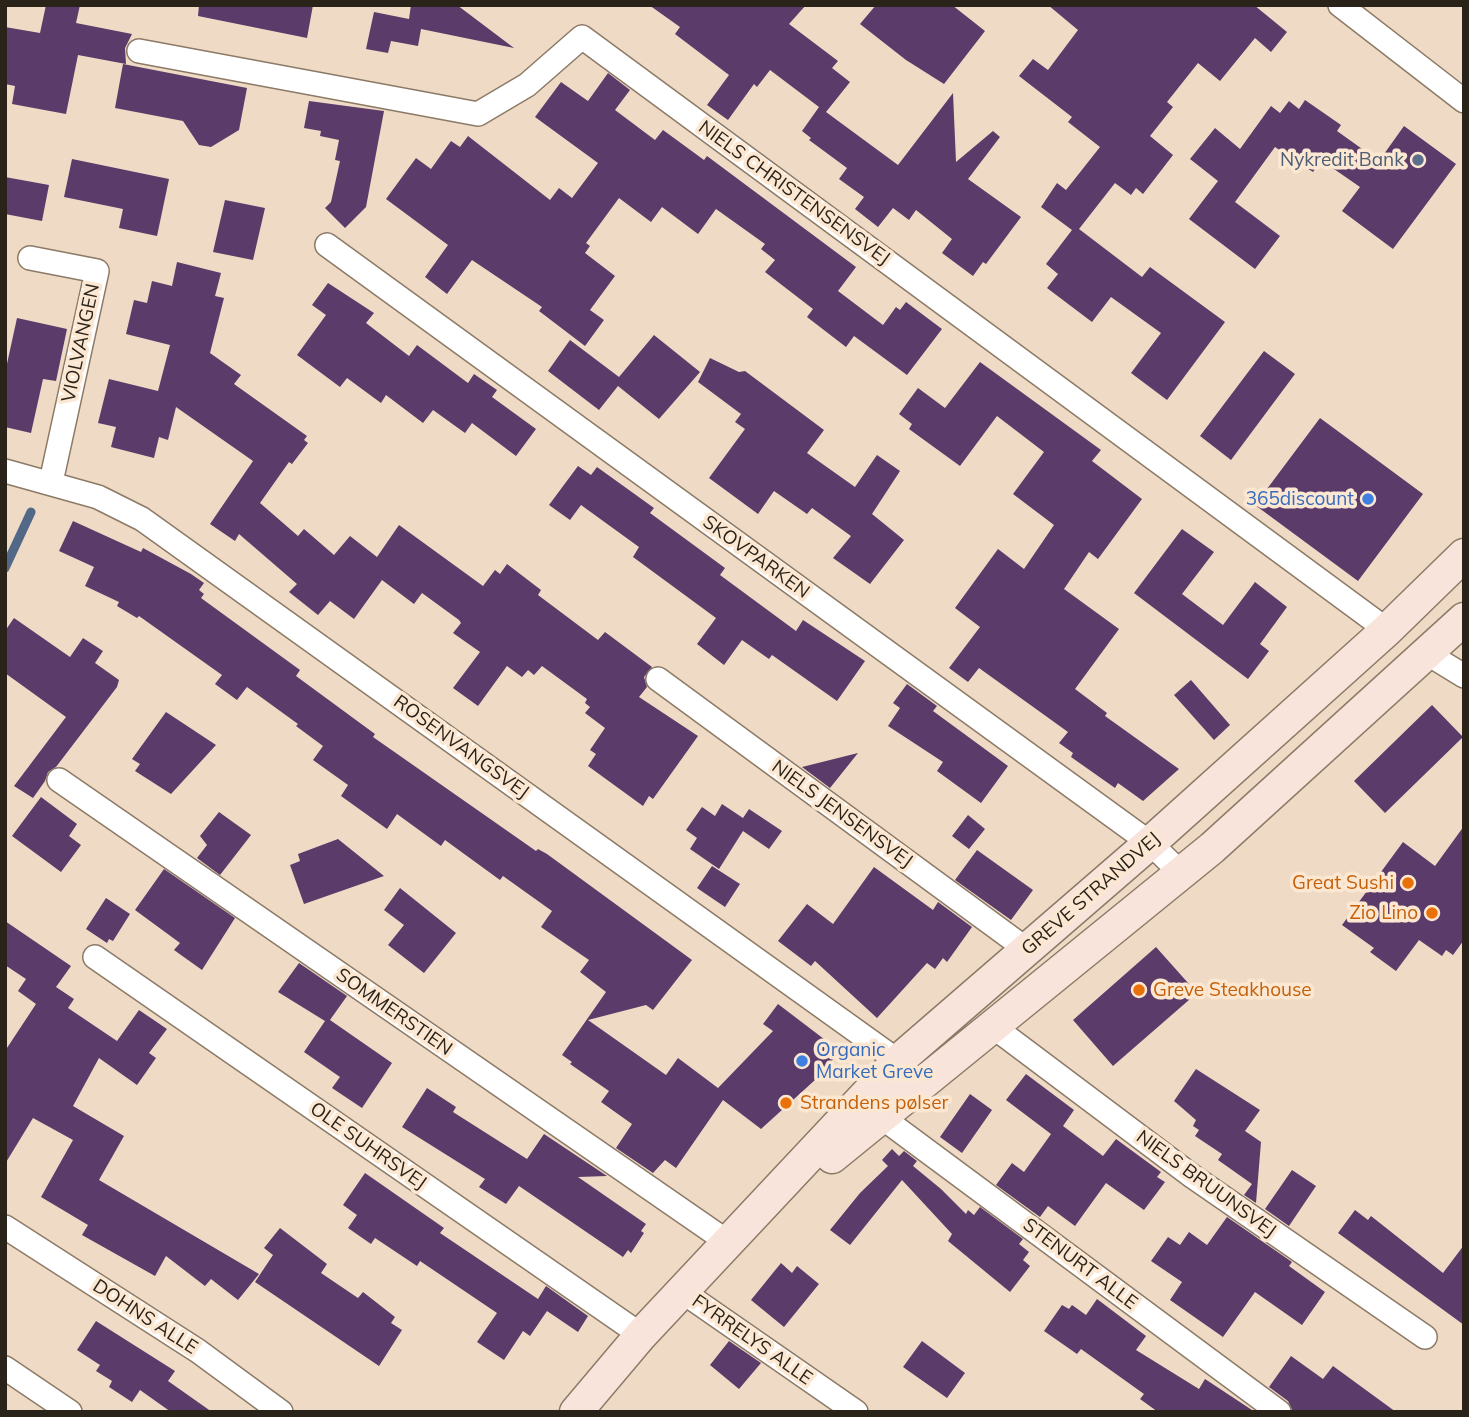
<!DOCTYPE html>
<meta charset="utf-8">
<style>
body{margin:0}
#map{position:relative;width:1469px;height:1417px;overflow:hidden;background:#efdbc5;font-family:Mulish,sans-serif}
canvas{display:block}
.frame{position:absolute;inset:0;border:7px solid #2a231a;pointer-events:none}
</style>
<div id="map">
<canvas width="1469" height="1417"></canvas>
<div class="frame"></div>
</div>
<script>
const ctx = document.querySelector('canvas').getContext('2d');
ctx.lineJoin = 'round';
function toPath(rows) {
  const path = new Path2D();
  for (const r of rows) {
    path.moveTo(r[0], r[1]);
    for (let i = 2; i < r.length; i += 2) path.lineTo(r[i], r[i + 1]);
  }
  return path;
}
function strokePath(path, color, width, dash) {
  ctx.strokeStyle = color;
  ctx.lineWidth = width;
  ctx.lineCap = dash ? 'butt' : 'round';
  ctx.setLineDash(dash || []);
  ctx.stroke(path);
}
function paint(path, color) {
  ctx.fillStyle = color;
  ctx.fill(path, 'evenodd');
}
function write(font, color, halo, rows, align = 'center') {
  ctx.font = font + ' Mulish,sans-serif';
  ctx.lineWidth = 7;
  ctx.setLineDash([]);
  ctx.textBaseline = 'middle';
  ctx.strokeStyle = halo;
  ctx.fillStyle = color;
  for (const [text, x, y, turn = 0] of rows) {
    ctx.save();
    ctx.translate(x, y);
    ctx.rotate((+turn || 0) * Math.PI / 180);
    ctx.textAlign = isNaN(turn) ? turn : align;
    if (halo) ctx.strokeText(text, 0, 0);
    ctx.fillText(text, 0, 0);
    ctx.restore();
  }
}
strokePath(toPath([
 [5,568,31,512]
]), '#516887', 9);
paint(toPath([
 [46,5,80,5,76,23,132,34,125,48,126,64,78,55,66,114,12,104,15,86,5,84,5,27,40,33],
 [199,5,313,5,307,38,198,16],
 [411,5,457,5,514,48,421,29,418,46,391,41,388,53,366,49,374,12,409,19],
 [649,5,806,5,789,24,838,61,832,68,850,82,826,112,898,165,953,93,956,162,993,131,1000,137,968,179,1021,217,986,264,983,262,973,276,942,253,952,239,916,210,909,220,893,208,878,227,855,209,864,197,839,179,847,168,809,140,811,138,802,131,819,107,770,70,757,87,754,84,728,120,707,105,729,75,675,34,680,27],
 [876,5,952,5,985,31,944,84,906,60,860,24],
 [1048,5,1254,5,1287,32,1271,52,1255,38,1220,81,1198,63,1167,102,1173,107,1150,136,1173,155,1143,194,1136,188,1131,195,1115,183,1079,229,1142,277,1150,267,1225,322,1167,400,1131,373,1161,333,1111,297,1092,322,1047,288,1058,274,1046,264,1072,230,1041,207,1057,183,1066,190,1100,147,1068,122,1072,117,1019,76,1033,59,1048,70,1078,30],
 [123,64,247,88,239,130,211,147,199,145,183,121,115,108],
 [608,73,630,90,615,110,655,140,663,130,704,160,707,156,856,267,838,291,883,325,896,307,900,310,906,302,942,329,907,375,854,336,846,347,807,317,813,309,765,272,775,260,761,249,765,244,716,209,698,234,662,207,651,222,619,198,586,243,590,246,585,253,615,276,590,310,604,320,585,346,539,311,542,307,472,260,447,294,425,277,448,245,386,199,416,158,431,169,451,141,460,147,468,136,550,200,559,188,572,198,598,163,535,117,561,82,588,101],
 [1305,100,1341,125,1337,131,1379,161,1404,126,1456,164,1393,249,1342,211,1360,187,1321,160,1313,172,1275,147,1235,202,1280,236,1255,269,1189,219,1218,181,1190,159,1215,128,1240,149,1271,106,1280,113,1289,101,1299,109],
 [309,101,384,111,366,207,345,228,325,208,331,202,340,161,335,160,339,140,320,136,321,131,304,128],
 [72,159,169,179,157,236,119,228,123,209,64,197],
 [5,177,49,185,42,221,5,214],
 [225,200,265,208,253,260,213,252],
 [177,262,221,273,215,296,224,298,210,353,241,375,234,384,307,436,304,440,308,443,292,464,289,462,260,503,298,536,304,529,334,555,350,536,377,557,399,525,483,586,495,570,500,574,507,564,541,590,538,595,598,640,605,632,652,667,644,677,647,687,639,697,698,736,653,799,649,796,643,806,588,766,596,754,590,750,605,728,585,713,590,707,585,703,587,699,542,666,534,675,528,670,522,677,507,666,478,706,453,688,480,652,453,633,461,623,459,620,422,593,414,604,382,580,354,619,330,601,318,615,289,592,297,584,239,534,235,541,210,524,253,461,176,407,168,440,159,437,154,458,111,447,116,427,98,423,109,379,158,391,170,345,126,334,134,300,147,303,152,281,172,286],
 [328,283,374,313,366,323,409,356,417,345,468,383,474,374,497,390,492,397,536,429,516,456,472,423,465,433,433,410,423,423,386,395,381,403,347,378,340,387,297,355,326,315,312,305],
 [17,318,67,329,56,381,43,379,31,433,5,427,5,373],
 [654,335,700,372,659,419,618,386,599,410,548,371,570,340,619,377],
 [1264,351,1295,374,1231,460,1200,436],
 [710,358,739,372,745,371,824,430,807,453,855,487,877,455,900,471,872,514,904,540,870,584,833,558,851,536,812,508,807,514,774,491,758,514,709,478,745,429,735,422,741,414,698,382],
 [980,362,1101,450,1092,461,1142,499,1098,559,1089,552,1064,589,1119,629,1075,689,1107,713,1105,716,1179,769,1143,801,1118,783,1115,788,1071,757,1073,753,1059,743,1068,732,979,668,968,682,949,668,980,627,955,608,998,549,1024,569,1054,525,1013,494,1044,452,997,416,960,466,909,429,912,424,899,414,918,388,945,408],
 [1320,418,1423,494,1358,581,1255,505],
 [578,466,591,475,597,467,654,508,650,513,725,568,720,575,796,631,803,620,865,661,837,701,772,655,769,659,742,640,724,665,697,644,716,618,633,557,639,547,581,505,570,520,549,505],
 [73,521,141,552,143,548,191,574,204,583,199,590,204,594,201,598,300,670,296,676,375,734,373,737,536,851,538,849,547,854,692,960,653,1010,646,1005,588,1020,666,1075,678,1058,718,1088,773,1031,763,1024,778,1004,841,1052,824,1068,826,1070,761,1129,723,1100,676,1168,665,1160,653,1173,616,1148,632,1124,601,1102,609,1091,570,1064,572,1062,562,1055,606,992,580,972,589,960,541,927,552,911,503,876,500,880,445,840,441,846,397,814,387,829,341,796,348,785,313,760,323,746,296,726,298,724,247,687,237,700,215,684,222,675,139,616,137,618,117,606,119,602,85,586,94,567,59,551],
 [1182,529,1214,552,1182,594,1223,625,1255,582,1287,607,1260,644,1269,651,1248,679,1134,593],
 [14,618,70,657,83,638,103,651,95,663,119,680,117,687,56,767,48,772,45,781,33,798,14,786,66,717,5,673,5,631],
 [1191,680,1230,725,1214,740,1174,695],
 [907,684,937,706,933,711,1008,766,981,803,937,771,943,762,888,726,900,708,893,703],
 [1432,705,1463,737,1385,813,1354,781],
 [166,712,216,745,171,794,135,771,140,764,132,759],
 [858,753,830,788,802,767],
 [41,797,77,824,69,836,81,845,61,872,12,836],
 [722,804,743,818,749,809,782,831,769,849,743,831,719,869,690,849,697,838,686,830,702,807,715,816],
 [219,812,251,835,220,875,197,858,207,845,200,836],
 [968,815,985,829,969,849,952,836],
 [1464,826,1464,940,1453,955,1446,950,1442,956,1419,940,1396,971,1370,952,1374,948,1342,925,1403,842,1435,866],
 [338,839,384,876,304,904,290,865,300,861,298,854],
 [977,850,1033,890,1011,920,955,880],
 [712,866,740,884,725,907,697,888],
 [874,867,933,910,938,902,972,927,947,962,943,958,935,969,927,963,877,1018,815,961,811,966,778,941,807,904,833,924],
 [164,869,235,918,202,970,174,950,180,943,135,910],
 [400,888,456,933,424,973,388,945,404,925,384,910],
 [106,898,130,914,113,941,109,939,107,943,86,929],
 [5,921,71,966,56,987,74,999,68,1008,117,1041,139,1010,167,1029,149,1053,156,1058,137,1085,99,1058,73,1106,124,1136,99,1180,259,1274,238,1300,211,1279,205,1286,166,1256,155,1276,82,1235,88,1225,41,1197,73,1140,33,1118,5,1164,5,1051,36,1004,18,991,26,979,5,965],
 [1156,947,1197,993,1113,1066,1073,1020],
 [299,963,347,996,330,1020,392,1063,362,1108,332,1088,340,1077,304,1052,325,1021,278,992],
 [1196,1069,1260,1110,1245,1131,1261,1142,1256,1203,1244,1195,1252,1184,1218,1160,1222,1154,1195,1136,1199,1130,1193,1126,1196,1120,1174,1101],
 [1026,1074,1074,1110,1063,1126,1103,1156,1116,1139,1161,1172,1157,1177,1165,1182,1144,1210,1106,1183,1075,1226,1048,1206,1040,1217,996,1185,1012,1163,1024,1172,1051,1134,1006,1100],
 [427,1088,456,1107,453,1112,527,1159,544,1134,607,1176,578,1177,646,1224,641,1231,644,1233,631,1253,628,1250,623,1257,519,1186,506,1204,479,1187,485,1179,402,1127],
 [970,1094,992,1110,962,1153,940,1137],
 [892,1149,899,1156,904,1151,917,1161,913,1166,941,1189,966,1214,968,1210,974,1215,980,1207,1023,1239,1019,1244,1029,1252,1023,1260,1030,1266,1010,1292,948,1241,952,1234,902,1180,850,1245,830,1230,860,1193,888,1166,882,1160],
 [1292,1170,1316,1186,1289,1226,1265,1209],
 [365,1173,444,1228,440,1233,538,1299,546,1286,588,1316,578,1332,547,1311,530,1336,523,1331,504,1360,477,1342,497,1313,420,1261,417,1266,375,1238,371,1244,348,1228,357,1215,343,1205],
 [1355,1210,1368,1220,1371,1216,1443,1273,1464,1245,1464,1325,1338,1233],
 [1227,1217,1292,1262,1289,1266,1325,1292,1302,1325,1255,1292,1223,1337,1170,1300,1182,1282,1151,1261,1168,1237,1180,1245,1189,1232,1207,1245],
 [280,1228,327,1264,321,1273,358,1298,363,1292,395,1317,391,1323,402,1330,379,1366,255,1282,273,1255,264,1248],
 [781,1263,792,1273,797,1266,819,1284,784,1327,751,1300],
 [1097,1299,1146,1336,1136,1350,1199,1389,1205,1379,1255,1412,1158,1412,1140,1399,1144,1394,1081,1349,1077,1354,1044,1331,1062,1305,1069,1309,1072,1305,1086,1315],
 [96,1321,175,1371,168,1381,212,1412,171,1412,140,1390,132,1402,109,1387,112,1381,96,1371,100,1365,77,1350],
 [729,1341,761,1363,739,1389,710,1365],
 [922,1341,965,1373,947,1398,903,1367],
 [1291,1356,1323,1379,1333,1366,1396,1412,1293,1412,1288,1401,1269,1387]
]), '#5a3b6a');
const minor = toPath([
 [1340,5,1464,101],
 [139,51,478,114,527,85,582,37,1387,630],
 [327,245,1150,843,1181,873],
 [30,258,97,271,51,482],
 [5,471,98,497,142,519,898,1061],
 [1428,654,1464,676],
 [658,679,1026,949],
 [59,780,729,1243],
 [95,957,641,1335],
 [991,1025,1192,1176,1425,1337],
 [880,1116,1279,1412],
 [5,1227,198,1351,281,1412],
 [683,1292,856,1412],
 [5,1368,70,1412]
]);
const secondary = toPath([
 [832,1157,1212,848,1464,619],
 [576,1412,641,1335,898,1061,1150,843,1387,630,1464,555]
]);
strokePath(minor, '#8c7a66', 26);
strokePath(secondary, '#8c7a66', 35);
strokePath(minor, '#fff', 23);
strokePath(secondary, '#f9e4dc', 32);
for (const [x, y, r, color] of [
 [1418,160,7,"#5c6f8a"],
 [1368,499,7,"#3f7fe0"],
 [1408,883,7,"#e8710a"],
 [1432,913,7,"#e8710a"],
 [1139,990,7,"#e8710a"],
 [802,1061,7,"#3f7fe0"],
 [786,1103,7,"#e8710a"]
]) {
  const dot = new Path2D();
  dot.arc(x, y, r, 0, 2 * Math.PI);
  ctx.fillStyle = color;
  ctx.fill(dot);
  strokePath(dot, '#fce8d2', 2.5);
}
write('19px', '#4e5e75', '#fce8d2', [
 ["Nykredit Bank",1404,160]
], 'right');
write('19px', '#2a231a', '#fce8d2', [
 ["NIELS CHRISTENSENSVEJ",794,193,36],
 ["VIOLVANGEN",81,343,-78],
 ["SKOVPARKEN",756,557,36],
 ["ROSENVANGSVEJ",461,747,36],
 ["NIELS JENSENSVEJ",842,814,36],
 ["GREVE STRANDVEJ",1091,894,-41],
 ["SOMMERSTIEN",394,1012,35],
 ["OLE SUHRSVEJ",368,1146,35],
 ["NIELS BRUUNSVEJ",1206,1184,36],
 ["STENURT ALLE",1080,1264,37],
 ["DOHNS ALLE",145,1317,33],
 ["FYRRELYS ALLE",752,1340,35]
]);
write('19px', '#366cbe', '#fce8d2', [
 ["365discount",1354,499],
 ["Organic",816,1050,"left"],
 ["Market Greve",816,1072,"left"]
], 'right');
write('19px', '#c56008', '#fce8d2', [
 ["Great Sushi",1394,883],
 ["Zio Lino",1418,913],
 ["Greve Steakhouse",1153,990,"left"],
 ["Strandens pølser",800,1103,"left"]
], 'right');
</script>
